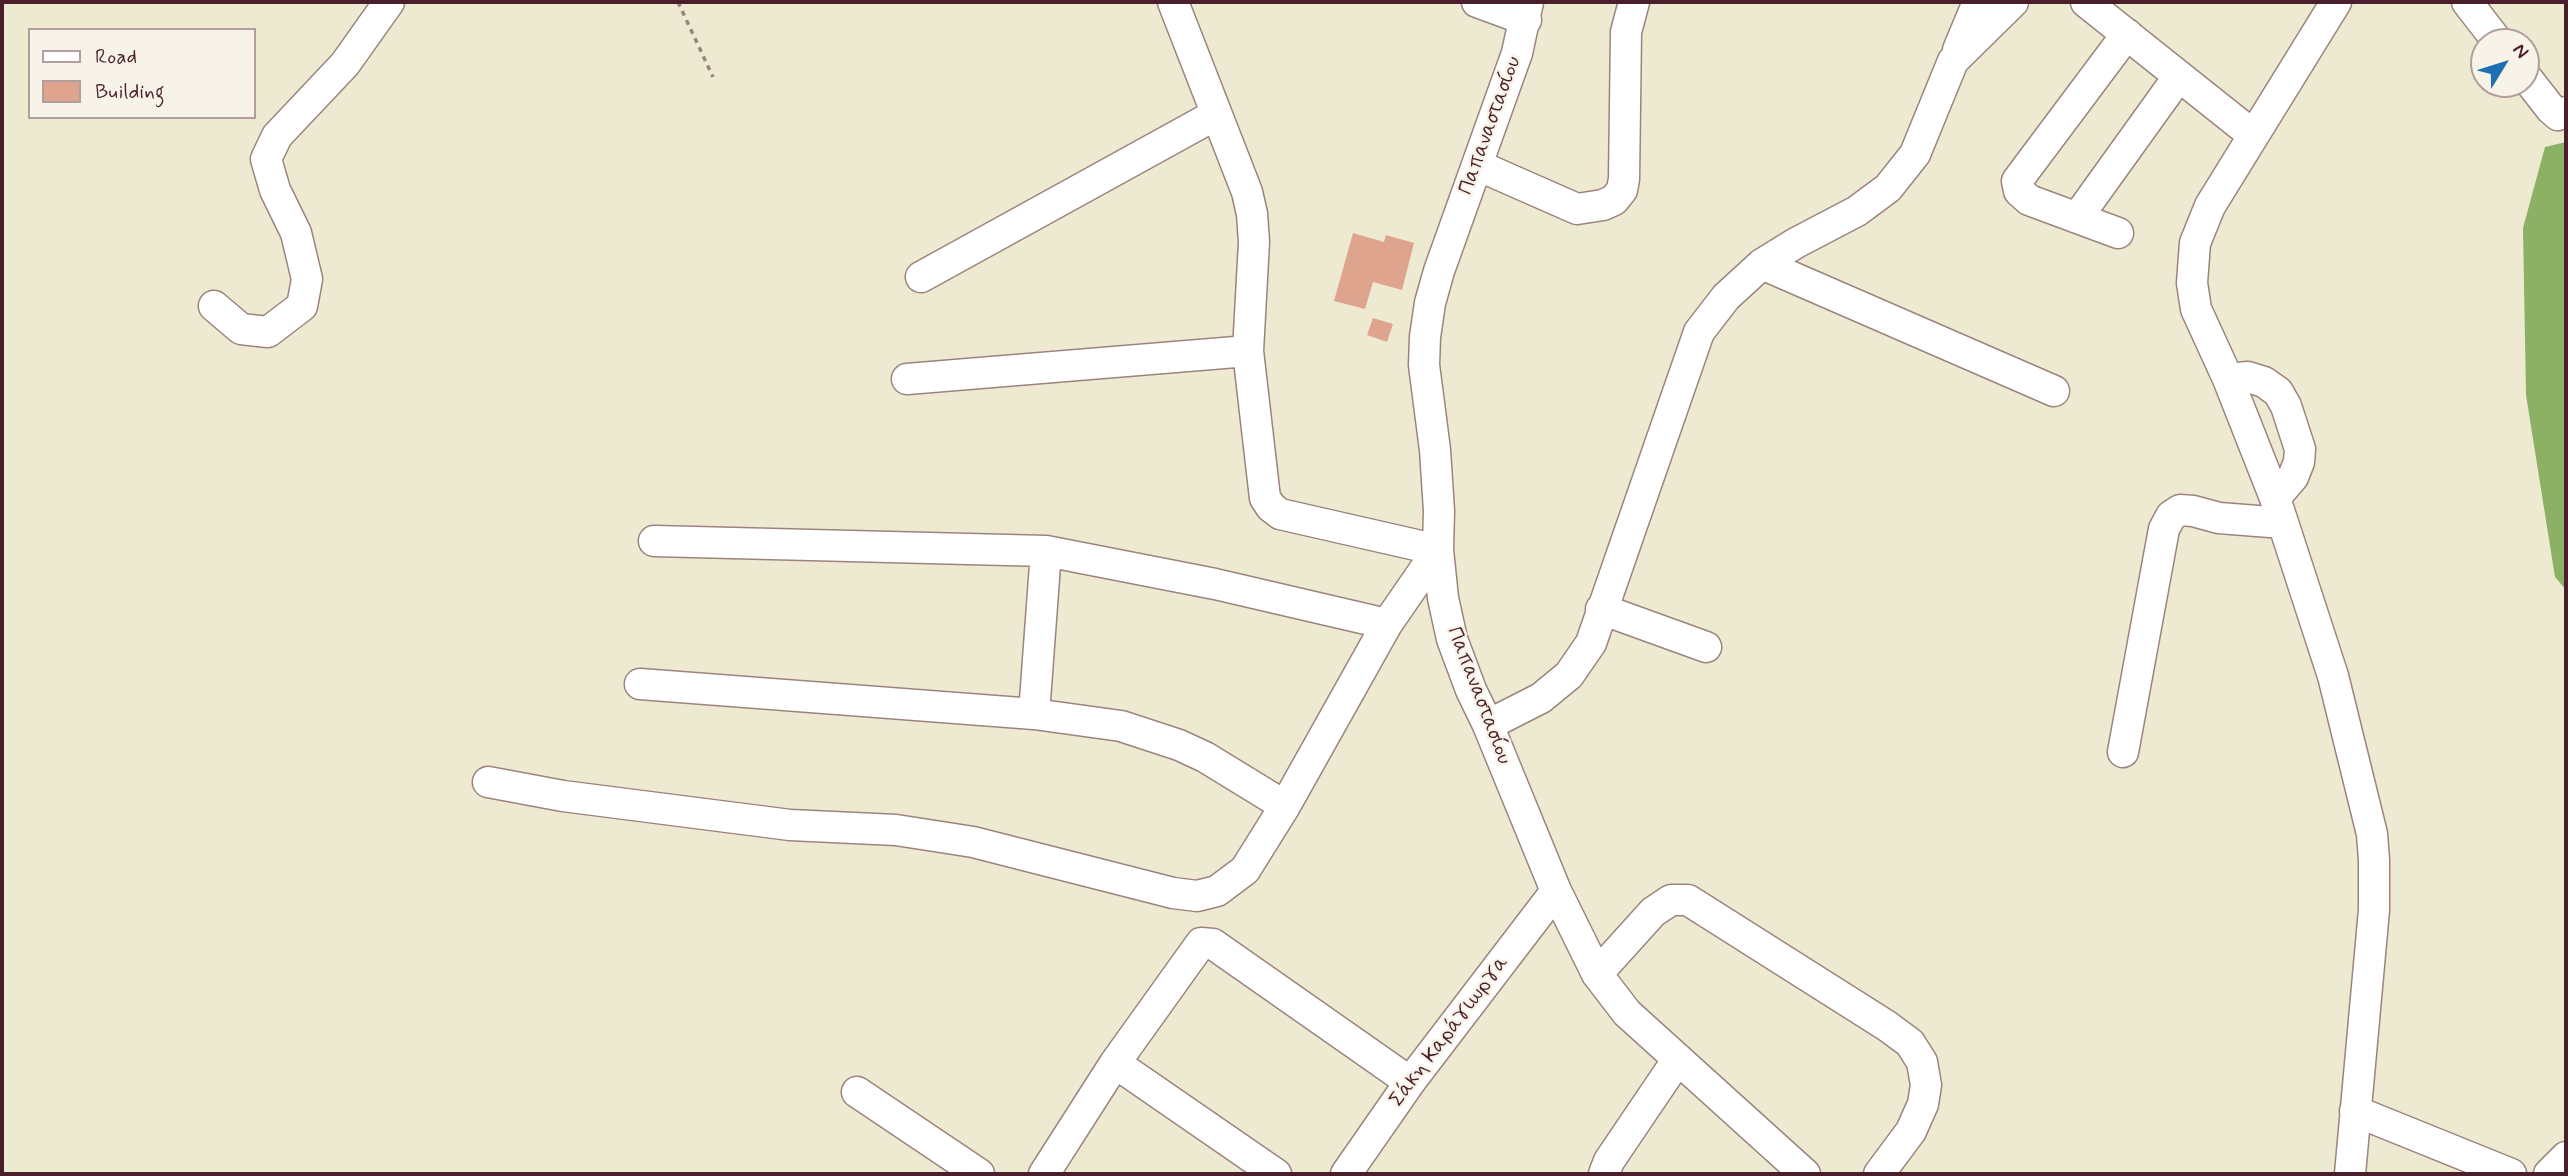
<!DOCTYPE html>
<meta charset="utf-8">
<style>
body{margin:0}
#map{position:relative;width:2568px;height:1176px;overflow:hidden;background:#eee9d1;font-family:Mynerve,sans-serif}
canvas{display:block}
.frame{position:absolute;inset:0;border:4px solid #4a1f2b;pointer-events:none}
.legend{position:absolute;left:28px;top:28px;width:228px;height:91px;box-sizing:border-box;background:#f7f3e8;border:2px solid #b29e9c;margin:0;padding:9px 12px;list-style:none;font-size:21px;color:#4a1f2b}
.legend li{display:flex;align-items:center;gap:14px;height:35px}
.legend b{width:35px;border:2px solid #b29e9c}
.north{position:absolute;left:2470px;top:28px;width:70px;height:70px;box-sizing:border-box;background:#f7f3e8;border:2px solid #b29e9c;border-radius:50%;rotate:52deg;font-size:19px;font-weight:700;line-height:28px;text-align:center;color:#4a1f2b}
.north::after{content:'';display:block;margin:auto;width:24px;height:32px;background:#1f6fb2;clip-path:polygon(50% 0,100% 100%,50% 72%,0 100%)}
</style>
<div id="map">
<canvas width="2568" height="1176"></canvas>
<div class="frame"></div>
<ul class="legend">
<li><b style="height:9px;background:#fff"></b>Road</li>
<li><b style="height:19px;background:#dfa48d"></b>Building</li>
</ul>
<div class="north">N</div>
</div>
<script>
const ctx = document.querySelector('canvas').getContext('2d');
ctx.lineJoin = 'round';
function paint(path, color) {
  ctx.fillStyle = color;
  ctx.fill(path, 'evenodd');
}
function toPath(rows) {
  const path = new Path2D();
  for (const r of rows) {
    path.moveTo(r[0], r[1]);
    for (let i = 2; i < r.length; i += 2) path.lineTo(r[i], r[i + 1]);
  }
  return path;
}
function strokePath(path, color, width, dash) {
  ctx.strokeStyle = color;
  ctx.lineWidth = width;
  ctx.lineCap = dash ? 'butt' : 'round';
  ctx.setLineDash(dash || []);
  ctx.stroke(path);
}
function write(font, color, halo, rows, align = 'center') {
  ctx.font = font + ' Mynerve,sans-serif';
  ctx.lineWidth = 5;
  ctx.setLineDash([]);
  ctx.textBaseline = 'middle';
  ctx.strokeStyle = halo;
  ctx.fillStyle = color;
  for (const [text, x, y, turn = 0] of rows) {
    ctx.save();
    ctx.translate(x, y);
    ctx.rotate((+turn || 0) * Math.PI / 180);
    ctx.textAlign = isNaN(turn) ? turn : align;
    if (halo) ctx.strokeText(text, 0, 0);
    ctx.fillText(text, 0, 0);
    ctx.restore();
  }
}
paint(toPath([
 [2566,142,2566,590,2555,577,2526,395,2523,228,2545,147]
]), '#8cb064');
paint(toPath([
 [1353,233,1384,242,1386,235,1414,243,1402,290,1373,282,1365,309,1334,301],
 [1373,318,1393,324,1387,342,1367,335]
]), '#dfa48d');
const minor = toPath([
 [1477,2,1526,20],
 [1528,2,1517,53,1439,271,1430,303,1425,337,1424,365,1435,450,1439,511,1438,550,1443,598,1452,639,1471,690,1488,725,1556,891,1597,974,1627,1013,1805,1174],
 [2086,2,2253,135],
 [2336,2,2210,206,2195,243,2192,283,2196,309,2228,379,2275,498,2333,676,2372,834,2374,860,2374,910,2350,1174],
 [2467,2,2498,42],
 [1958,50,1978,2],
 [2526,77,2551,109,2558,115,2566,112],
 [1477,165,1577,209,1603,205,1614,200,1622,190,1624,179,1626,32,1634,2],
 [2077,218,2179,76],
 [2118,233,2029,200,2019,191,2017,181,2127,34],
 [1762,264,2054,391],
 [921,277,1215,115],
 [214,306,241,329,268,332,302,306,307,279,296,233,275,190,266,159,277,136,345,64,389,2],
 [907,379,1248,351],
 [2228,379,2248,377,2264,382,2278,392,2286,406,2300,449,2299,462,2293,477,2275,498],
 [654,541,1046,551,1215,584,1387,624],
 [1601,609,1706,647],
 [640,684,1034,714,1121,726,1179,745,1205,757,1285,806],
 [1034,714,1046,551],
 [1488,725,1541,698,1569,675,1591,643,1699,332,1726,297,1762,264,1796,243,1857,211,1888,188,1915,154,1953,61,2013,2],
 [2123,752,2164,529,2171,516,2180,510,2193,511,2219,518,2283,523],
 [488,782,563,796,790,825,896,830,973,842,1173,893,1197,896,1217,891,1245,870,1285,806,1387,624,1438,550,1280,514,1271,507,1265,498,1248,351,1254,242,1252,214,1247,192,1173,2],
 [1597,974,1653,912,1671,900,1688,900,1887,1026,1910,1043,1922,1062,1926,1085,1923,1104,1911,1131,1879,1174],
 [1115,1063,1276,1174],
 [857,1092,979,1174],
 [2355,1111,2511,1174],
 [1044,1174,1115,1063,1201,943,1213,944,1410,1082],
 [1346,1174,1410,1082,1556,891],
 [1604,1174,1609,1161,1678,1059],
 [2549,1174,2566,1157]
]);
strokePath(minor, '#9c847e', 33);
strokePath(toPath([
 [678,2,713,77]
]), '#9c847e', 3.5, [5, 5]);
strokePath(minor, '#fff', 30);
write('21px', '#4a1f2b', '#f7f3e8', [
 ["Παπαναστασίου",1491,126,-70],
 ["Παπαναστασίου",1478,696,69],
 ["Σάκη Καράγιωργα",1450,1032,-53]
]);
</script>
